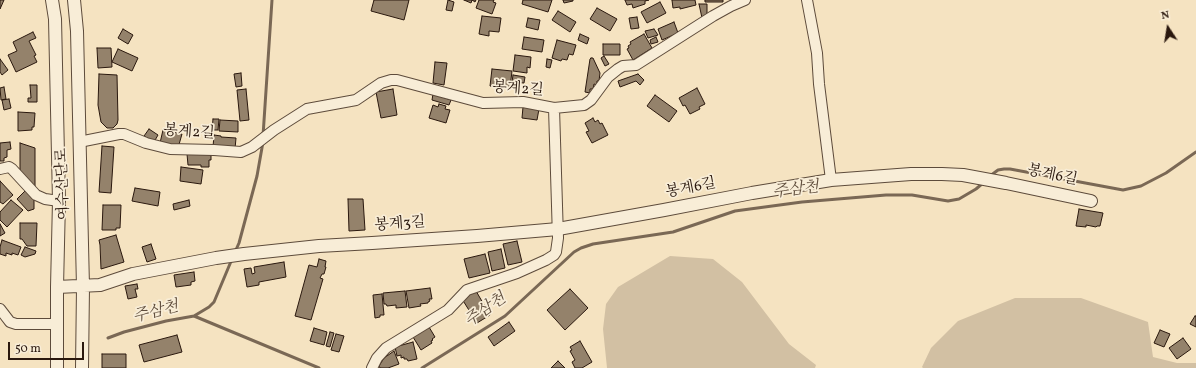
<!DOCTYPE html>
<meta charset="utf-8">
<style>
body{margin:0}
#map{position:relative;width:1196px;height:368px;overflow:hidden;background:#f5e3c1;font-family:Vollkorn,serif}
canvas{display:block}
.north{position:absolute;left:1148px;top:8px;width:40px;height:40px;-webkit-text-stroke:3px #f8edd7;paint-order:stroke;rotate:348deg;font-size:11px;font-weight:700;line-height:16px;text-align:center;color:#2a180e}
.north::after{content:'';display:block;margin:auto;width:14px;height:18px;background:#2a180e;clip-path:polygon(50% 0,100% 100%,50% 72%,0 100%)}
.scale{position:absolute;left:8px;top:342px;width:76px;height:18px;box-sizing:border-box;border:2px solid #2a180e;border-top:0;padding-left:5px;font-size:12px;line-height:14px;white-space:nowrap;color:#2a180e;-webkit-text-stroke:3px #f8edd7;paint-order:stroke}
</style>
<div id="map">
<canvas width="1196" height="368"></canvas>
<div class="north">N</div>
<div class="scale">50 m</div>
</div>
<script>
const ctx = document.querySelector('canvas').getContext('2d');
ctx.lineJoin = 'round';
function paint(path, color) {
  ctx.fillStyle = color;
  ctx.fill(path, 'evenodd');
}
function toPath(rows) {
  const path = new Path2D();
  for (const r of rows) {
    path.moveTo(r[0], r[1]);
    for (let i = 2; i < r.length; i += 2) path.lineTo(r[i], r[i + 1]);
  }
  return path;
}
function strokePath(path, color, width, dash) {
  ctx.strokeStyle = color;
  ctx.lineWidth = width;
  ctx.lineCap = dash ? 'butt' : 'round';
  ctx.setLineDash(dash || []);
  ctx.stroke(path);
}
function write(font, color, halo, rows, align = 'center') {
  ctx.font = font + ' Vollkorn,"Noto Serif KR",serif';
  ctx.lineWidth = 3.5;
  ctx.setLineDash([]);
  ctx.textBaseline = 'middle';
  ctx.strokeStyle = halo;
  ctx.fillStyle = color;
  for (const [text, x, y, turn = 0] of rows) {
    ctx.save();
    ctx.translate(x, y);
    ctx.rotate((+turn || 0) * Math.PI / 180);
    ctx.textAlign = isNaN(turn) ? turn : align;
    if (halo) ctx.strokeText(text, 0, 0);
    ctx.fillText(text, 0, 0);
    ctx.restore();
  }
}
paint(toPath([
 [670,256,713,259,742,282,789,344,816,365,815,368,607,368,603,329,606,304,618,287],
 [1015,298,1081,298,1148,322,1153,357,1177,363,1196,363,1196,368,923,368,922,367,931,348,958,321]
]), '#d2c0a3');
strokePath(toPath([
 [263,136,272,0],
 [990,176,998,170,1004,169,1010,169,1123,190,1141,186,1166,173,1196,152],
 [235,252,239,243,257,176,263,142],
 [194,316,209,307,214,302,232,259],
 [108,338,124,332,166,321,194,316,319,368],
 [422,368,505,316,574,252,581,248,593,244,673,232,735,211,802,202,886,195,912,195,948,201,959,199,976,189,983,183]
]), '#7a6855', 3);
const building = toPath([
 [0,0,4,0,0,9,0,0],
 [374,0,409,0,404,20,371,11,374,0],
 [448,0,454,2,452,11,446,10,448,0],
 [464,0,476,0,475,2,472,0,471,3,464,0],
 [479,0,494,0,493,2,496,3,492,14,476,8,479,0],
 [523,0,552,0,548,12,522,4,523,0],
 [563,0,573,0,573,1,564,3,563,0],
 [625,0,649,0,645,1,645,4,633,8,632,4,627,5,625,0],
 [672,0,695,0,696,5,680,9,680,7,673,8,672,0],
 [705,0,723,0,723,2,705,2,705,0],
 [660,2,666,13,647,23,641,12,660,2],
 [699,4,707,4,707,15,702,18,699,4],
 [597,8,617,19,610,31,590,19,597,8],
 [558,11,576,22,570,32,552,20,558,11],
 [482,16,501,18,499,32,489,31,489,36,479,34,482,16],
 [637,17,639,28,631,29,629,18,637,17],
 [528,18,540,20,538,30,526,27,528,18],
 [674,22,678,33,662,40,658,29,674,22],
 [123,29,133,35,128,44,118,38,123,29],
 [654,29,658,35,648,38,645,31,654,29],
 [33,32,36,38,29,41,36,55,34,56,37,62,16,72,8,55,17,51,13,42,33,32],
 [580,34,589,38,587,44,578,40,580,34],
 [644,34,652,48,633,60,627,49,629,48,628,46,631,44,630,42,644,34],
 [524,37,544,40,542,52,522,49,524,37],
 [656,37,658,42,651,44,650,40,656,37],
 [557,40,576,45,573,55,569,54,567,60,562,59,561,61,552,58,557,40],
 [603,44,620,44,620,55,603,55,603,44],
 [97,48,111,48,112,67,98,68,97,48],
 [118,49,138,58,132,71,112,62,118,49],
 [515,55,531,57,530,68,527,67,527,73,513,71,515,55],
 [604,56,609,64,605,66,601,58,604,56],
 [591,58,593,58,600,73,599,81,597,81,597,85,594,84,593,89,590,89,590,93,585,92,590,59,591,58],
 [0,59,8,70,2,75,0,72,0,59],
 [547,59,552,60,550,68,546,67,547,59],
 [435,62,447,63,444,85,433,83,435,62],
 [492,69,512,71,510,88,490,86,492,69],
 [241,73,242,86,236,87,234,74,241,73],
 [99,74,117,75,118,120,117,124,113,128,107,128,101,122,98,105,99,74],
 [638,74,644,80,640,85,636,81,620,87,618,81,638,74],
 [513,75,525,77,524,83,512,82,513,75],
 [30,85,37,85,37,102,28,102,28,98,31,98,30,85],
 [4,87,6,99,1,100,0,88,4,87],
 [697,88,705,104,699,107,700,109,690,114,685,105,683,106,679,98,697,88],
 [246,89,249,120,240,121,237,90,246,89],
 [393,89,397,115,381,118,376,92,393,89],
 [433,94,451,100,449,105,432,100,433,94],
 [655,95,677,111,669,122,647,106,655,95],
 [9,99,11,108,4,110,2,100,9,99],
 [439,104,446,106,445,109,450,110,446,123,429,118,433,105,438,107,439,104],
 [523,107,539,109,537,120,522,118,523,107],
 [18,112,35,113,34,127,32,127,32,130,18,131,18,112],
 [593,118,595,122,598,120,600,124,602,123,608,135,592,143,586,132,589,131,585,123,593,118],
 [213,119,219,119,218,130,212,130,213,119],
 [220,120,238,121,238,132,219,131,220,120],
 [149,129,158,135,154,142,144,136,149,129],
 [163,130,182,134,178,148,160,143,163,130],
 [214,135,221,136,221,137,236,138,235,149,213,147,214,135],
 [10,142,11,149,7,150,7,157,4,158,4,161,0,161,0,143,10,142],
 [20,143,35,148,35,187,20,172,20,143],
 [102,146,114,147,111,193,99,192,102,146],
 [211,153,211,160,209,160,209,167,201,167,201,165,188,165,187,154,211,153],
 [181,167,203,170,201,184,180,181,181,167],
 [0,181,13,195,3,204,0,202,0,181],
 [135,188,160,192,158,206,132,201,135,188],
 [27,189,34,199,34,209,28,211,17,199,27,189],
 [348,199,363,199,365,230,349,231,348,199],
 [11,200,23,210,7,227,0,220,0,212,11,200],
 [189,200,190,206,174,210,173,204,189,200],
 [103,205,121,205,120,228,116,228,116,230,102,230,103,205],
 [1079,209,1103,213,1100,226,1097,226,1096,227,1086,225,1086,227,1076,226,1079,209],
 [20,223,37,223,36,246,27,246,22,239,20,239,20,223],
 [0,224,5,233,0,236,0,224],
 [116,235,124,262,101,269,100,245,99,240,116,235],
 [2,240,21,247,18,255,12,253,12,255,6,253,6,256,0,254,0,247,2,240],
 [517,241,522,262,508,265,503,244,517,241],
 [151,244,156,259,147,262,142,247,151,244],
 [25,247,36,251,35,254,25,257,21,255,25,247],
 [501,249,505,268,492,271,488,252,501,249],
 [485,254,490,273,469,278,464,259,485,254],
 [319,259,326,261,325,267,326,267,324,274,322,274,320,278,323,279,311,320,295,316,309,265,317,267,319,259],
 [284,262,286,277,259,282,259,285,247,287,244,269,251,268,252,274,255,273,254,267,284,262],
 [194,272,195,281,191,282,191,285,176,287,174,275,194,272],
 [137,284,138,289,135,289,137,297,128,299,125,286,137,284],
 [430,288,432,299,429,299,430,301,428,302,428,303,420,304,421,306,409,308,406,291,430,288],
 [570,289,588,308,565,330,547,310,570,289],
 [405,291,407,307,396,308,396,305,387,306,386,304,384,304,383,293,405,291],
 [476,291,490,315,477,323,462,299,476,291],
 [382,294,384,315,380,315,380,317,375,318,373,295,382,294],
 [1195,316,1196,316,1196,327,1190,324,1195,316],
 [509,322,515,331,494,346,488,337,509,322],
 [429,327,435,337,432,339,433,340,431,341,432,343,421,350,413,337,429,327],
 [314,328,327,332,324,345,310,341,314,328],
 [1160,330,1170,334,1164,347,1154,343,1160,330],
 [330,332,334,333,330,347,326,346,330,332],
 [336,334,344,336,339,352,331,350,336,334],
 [177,335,182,352,144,362,139,345,177,335],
 [1183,338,1191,349,1177,359,1169,348,1183,338],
 [580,341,592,362,582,368,575,368,572,362,575,360,570,351,572,350,570,347,580,341],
 [413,342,417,359,408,361,407,359,404,359,404,357,401,358,401,355,397,356,395,347,413,342],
 [394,351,399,364,388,368,380,368,379,366,384,358,394,351],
 [102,354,126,354,126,368,102,368,102,354],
 [558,361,565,368,551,368,558,361]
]);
paint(building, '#94826b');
strokePath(building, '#2a180e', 1);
const minor = toPath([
 [807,0,817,53,819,84,831,180],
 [79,142,119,134,124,134,146,143,170,149,214,150,241,152,252,147,274,130,307,109,356,100,381,83,391,80,397,80,483,103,523,102,554,108,584,105,591,100,608,77,618,69,623,66,636,65,713,16,731,6,745,0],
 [0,169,9,167,12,169,36,195,45,199,59,201],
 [0,309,10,322,16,324,57,324],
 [372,368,377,358,386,348,448,310,467,290,517,273,546,260,554,255,556,252,558,238,554,108]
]);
const tertiary = toPath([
 [52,0,55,19,59,201,57,287,57,368],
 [74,0,77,31,83,287,82,368],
 [57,287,100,285,133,274,216,258,244,254,319,246,372,243,477,236,558,229,664,210,752,193,831,180,911,174,942,174,963,175,1006,183,1091,201]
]);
strokePath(minor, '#5d4b3b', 12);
strokePath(tertiary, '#5d4b3b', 14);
strokePath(minor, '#f8edd7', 10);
strokePath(tertiary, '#f8edd7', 12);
write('15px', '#2a180e', '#f8edd7', [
 ["봉계2길",518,90,4],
 ["봉계2길",189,133,4],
 ["봉계6길",1052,176,12],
 ["여수산단로",64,184,-92],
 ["봉계6길",691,189,-11],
 ["봉계3길",400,225,-4]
]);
write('italic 16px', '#604e3d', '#f8edd7', [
 ["주삼천",796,191,-7],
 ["주삼천",486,311,-35],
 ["주삼천",156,313,-14]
]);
</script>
